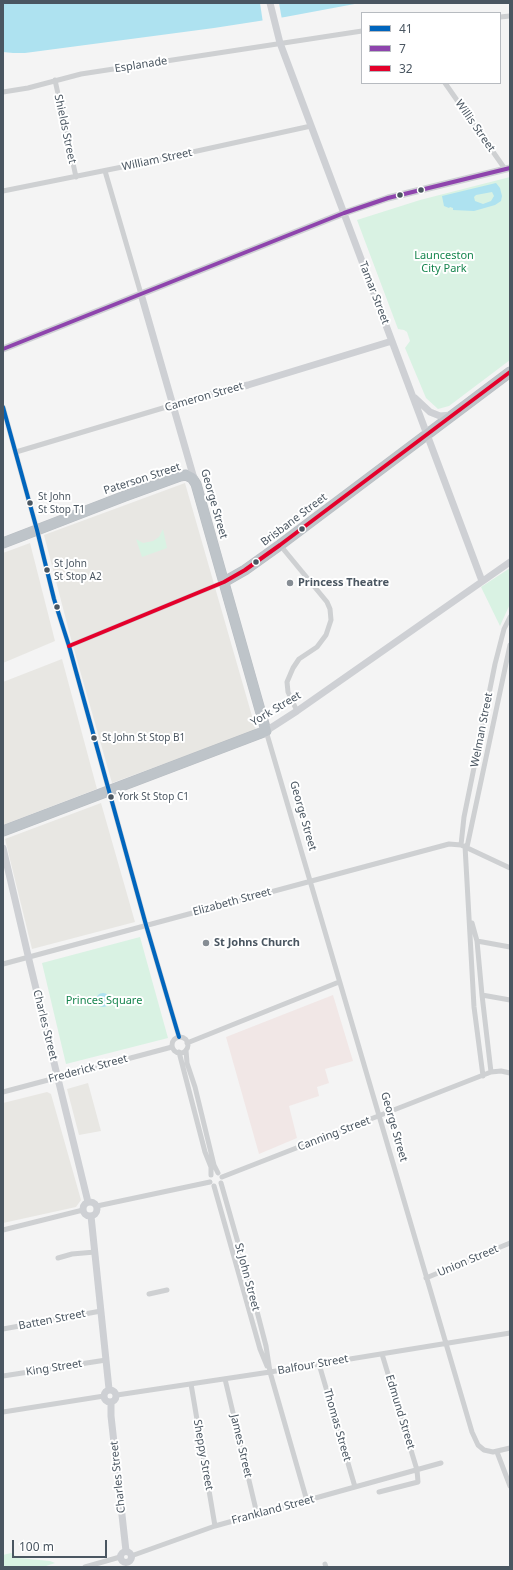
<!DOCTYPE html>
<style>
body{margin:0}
#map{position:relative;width:513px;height:1570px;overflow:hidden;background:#f4f4f4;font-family:"Noto Sans",sans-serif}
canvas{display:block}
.frame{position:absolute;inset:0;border:4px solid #4a5661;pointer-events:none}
.legend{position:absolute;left:361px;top:12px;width:140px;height:72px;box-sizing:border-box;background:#fff;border:1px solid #b7bbc0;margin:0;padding:5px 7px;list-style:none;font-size:12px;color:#4a5661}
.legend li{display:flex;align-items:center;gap:8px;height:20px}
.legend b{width:20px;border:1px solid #b7bbc0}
.scale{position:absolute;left:12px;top:1540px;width:95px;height:18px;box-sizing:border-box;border:2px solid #4a5661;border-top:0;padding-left:5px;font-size:12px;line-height:14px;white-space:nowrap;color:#4a5661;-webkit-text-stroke:3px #fff;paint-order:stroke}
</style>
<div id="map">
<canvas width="513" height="1570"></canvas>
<div class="frame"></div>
<ul class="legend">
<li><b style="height:5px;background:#0065bd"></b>41</li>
<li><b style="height:5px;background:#8e44ad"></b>7</li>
<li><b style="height:5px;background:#e4002b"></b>32</li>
</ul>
<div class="scale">100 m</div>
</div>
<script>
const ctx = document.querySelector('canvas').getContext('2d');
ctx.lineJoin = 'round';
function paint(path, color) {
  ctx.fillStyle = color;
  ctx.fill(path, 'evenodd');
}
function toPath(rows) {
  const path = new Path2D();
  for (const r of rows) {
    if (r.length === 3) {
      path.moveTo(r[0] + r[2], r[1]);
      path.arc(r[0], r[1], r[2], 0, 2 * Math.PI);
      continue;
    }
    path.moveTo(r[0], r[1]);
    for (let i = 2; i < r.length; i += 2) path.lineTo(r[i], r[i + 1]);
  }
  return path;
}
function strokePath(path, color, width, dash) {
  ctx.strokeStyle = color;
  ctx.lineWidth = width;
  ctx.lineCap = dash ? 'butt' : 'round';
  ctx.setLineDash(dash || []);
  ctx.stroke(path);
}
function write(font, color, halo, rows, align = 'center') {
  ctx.font = font + ' "Noto Sans",sans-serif';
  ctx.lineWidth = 4;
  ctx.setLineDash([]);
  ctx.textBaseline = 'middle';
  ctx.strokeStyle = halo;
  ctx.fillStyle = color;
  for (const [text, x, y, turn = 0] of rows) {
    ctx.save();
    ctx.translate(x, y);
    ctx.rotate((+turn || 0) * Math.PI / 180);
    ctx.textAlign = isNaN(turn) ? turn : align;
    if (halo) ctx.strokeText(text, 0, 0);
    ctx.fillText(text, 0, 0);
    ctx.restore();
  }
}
paint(toPath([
 [185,483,256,730,112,783,71,639,44,535],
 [30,543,55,641,3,663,3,553],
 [62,659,97,789,3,825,3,682],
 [101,803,135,922,32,949,5,839],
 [88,1083,101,1131,79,1135,67,1089],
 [47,1092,51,1094,81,1200,76,1207,3,1223,3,1103]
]), '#e8e7e3');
paint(toPath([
 [333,995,353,1061,325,1069,329,1083,317,1087,319,1096,289,1106,297,1138,259,1154,226,1037]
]), '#f1e7e6');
paint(toPath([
 [510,177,510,360,449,406,438,409,426,398,405,348,410,341,407,332,404,330,398,329,357,220,420,200],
 [163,529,167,548,142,557,136,539,143,543,153,541,159,537],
 [510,568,510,604,500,626,481,587],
 [140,937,168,1038,66,1064,42,963],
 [11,1553,19,1558,50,1561,55,1563,43,1567,3,1567,3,1555]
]), '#d9f2e3');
paint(toPath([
 [3,3,360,3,285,17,214,28,25,53,13,53,3,52],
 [496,183,500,188,502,196,501,201,495,205,474,211,453,210,453,208,450,207,449,208,444,206,442,196],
 [492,192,494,196,491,201,483,204,475,201,474,197,476,195],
 [103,1000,7]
]), '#aee2f0');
paint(toPath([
 [260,3,279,3,282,20,263,23]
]), '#f4f4f4');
const highway = toPath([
 [3,543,125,496,180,476,186,475,192,478,196,484,266,731,3,831],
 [224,582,245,570,280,545,510,372]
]);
strokePath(highway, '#b9bec3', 11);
strokePath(toPath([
 [500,17,510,16],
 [55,80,76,177],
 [445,83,505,169],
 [3,92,28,88,81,74,362,31],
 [105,171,141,294],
 [3,191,147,162,311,126],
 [3,407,37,530,54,599,69,646,146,925,179,1037],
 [16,452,173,405],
 [280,545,327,602,330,609,331,620,326,635,317,647,299,659,293,668,287,682,288,692,297,711],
 [69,646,224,582],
 [266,731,472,1432,478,1445,484,1450,493,1452,510,1448],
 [461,845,464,817,495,664,504,629,510,617],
 [465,846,474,1007,483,1076],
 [467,847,510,645],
 [472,923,477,941,482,995,491,1072],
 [477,941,510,947],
 [3,964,449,844,461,845,510,868],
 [482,995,510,1000],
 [180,1045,8],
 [187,1043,339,982],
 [186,1050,187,1063,195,1087,214,1165,218,1173],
 [179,1052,205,1152,211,1167,211,1175],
 [3,1092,172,1047],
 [222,1177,491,1072,501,1071,510,1073],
 [221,1183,252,1292,266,1346,270,1372,307,1501],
 [214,1186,260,1349,267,1366],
 [97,1206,210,1182],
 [3,1230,83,1210],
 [58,1258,72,1254,95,1252],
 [426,1278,510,1243],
 [149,1294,167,1290],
 [3,1329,101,1311],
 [319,1364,355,1487],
 [3,1376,106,1360],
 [225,1379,257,1514],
 [191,1384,215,1526],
 [117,1395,270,1372,510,1333],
 [3,1412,104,1396],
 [497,1452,510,1486],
 [379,1492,418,1482,417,1470,382,1354],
 [131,1556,215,1526,441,1463],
 [325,1564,326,1567],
 [85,1567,120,1557]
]), '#ced0d2', 5);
strokePath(toPath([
 [270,3,280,43,482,581],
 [141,294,195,482],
 [3,349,344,213,388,198,510,168],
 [415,398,430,412,440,416,452,415],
 [173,405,248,385,392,341],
 [266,731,297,711,510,562],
 [3,848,30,964,88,1202],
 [90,1209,7],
 [91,1216,109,1389],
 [110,1396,6],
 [111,1402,111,1416,126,1551],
 [126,1557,5.5]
]), '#ced0d4', 7);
strokePath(highway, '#bec4c9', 10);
strokePath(toPath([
 [3,407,37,530,54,599,69,646,146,925,179,1037]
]), '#0065bd', 4);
strokePath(toPath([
 [3,349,344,213,388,198,510,168]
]), '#8e44ad', 4);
strokePath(toPath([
 [69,646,224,582,245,570,280,545,510,372]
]), '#e4002b', 4);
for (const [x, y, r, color] of [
 [421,190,3.5,"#4a5661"],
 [400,195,3.5,"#4a5661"],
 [30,503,3.5,"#4a5661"],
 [302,529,3.5,"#4a5661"],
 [256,562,3.5,"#4a5661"],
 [47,570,3.5,"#4a5661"],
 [290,583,4,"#868d94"],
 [57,607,3.5,"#4a5661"],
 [94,738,3.5,"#4a5661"],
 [111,797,3.5,"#4a5661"],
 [206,943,4,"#868d94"]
]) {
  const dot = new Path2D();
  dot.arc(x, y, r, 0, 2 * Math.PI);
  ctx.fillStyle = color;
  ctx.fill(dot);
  strokePath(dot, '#fff', 1.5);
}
write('10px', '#4a5661', '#fff', [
 ["St John",38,497],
 ["St Stop T1",38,510],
 ["St John",54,564],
 ["St Stop A2",54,577],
 ["St John St Stop B1",102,738],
 ["York St Stop C1",118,797]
], 'left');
write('11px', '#4a5661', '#fff', [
 ["Esplanade",141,65,-9],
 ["Willis Street",475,126,55],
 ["Shields Street",65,129,78],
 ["William Street",157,160,-12],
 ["Tamar Street",374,293,69],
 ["Cameron Street",204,397,-16],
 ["Paterson Street",142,479,-18],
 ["George Street",214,504,74],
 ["Brisbane Street",294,520,-37],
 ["York Street",276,709,-31],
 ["Welman Street",482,730,-79],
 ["George Street",303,816,74],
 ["Elizabeth Street",232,902,-15],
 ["Charles Street",45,1025,76],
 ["Frederick Street",88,1069,-15],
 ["George Street",394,1127,74],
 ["Canning Street",334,1134,-21],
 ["Union Street",468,1261,-23],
 ["St John Street",247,1277,75],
 ["Batten Street",52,1320,-11],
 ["Balfour Street",313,1365,-10],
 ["King Street",54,1368,-9],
 ["Edmund Street",400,1412,73],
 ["Thomas Street",337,1425,74],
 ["James Street",241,1446,77],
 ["Sheppy Street",203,1455,80],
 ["Charles Street",118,1477,-96],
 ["Frankland Street",273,1510,-15]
]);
write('11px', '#17864f', '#fff', [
 ["Launceston",444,256],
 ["City Park",444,269],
 ["Princes Square",104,1001]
]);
write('bold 11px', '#4a5661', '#fff', [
 ["Princess Theatre",298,583],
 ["St Johns Church",214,943]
], 'left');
</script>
